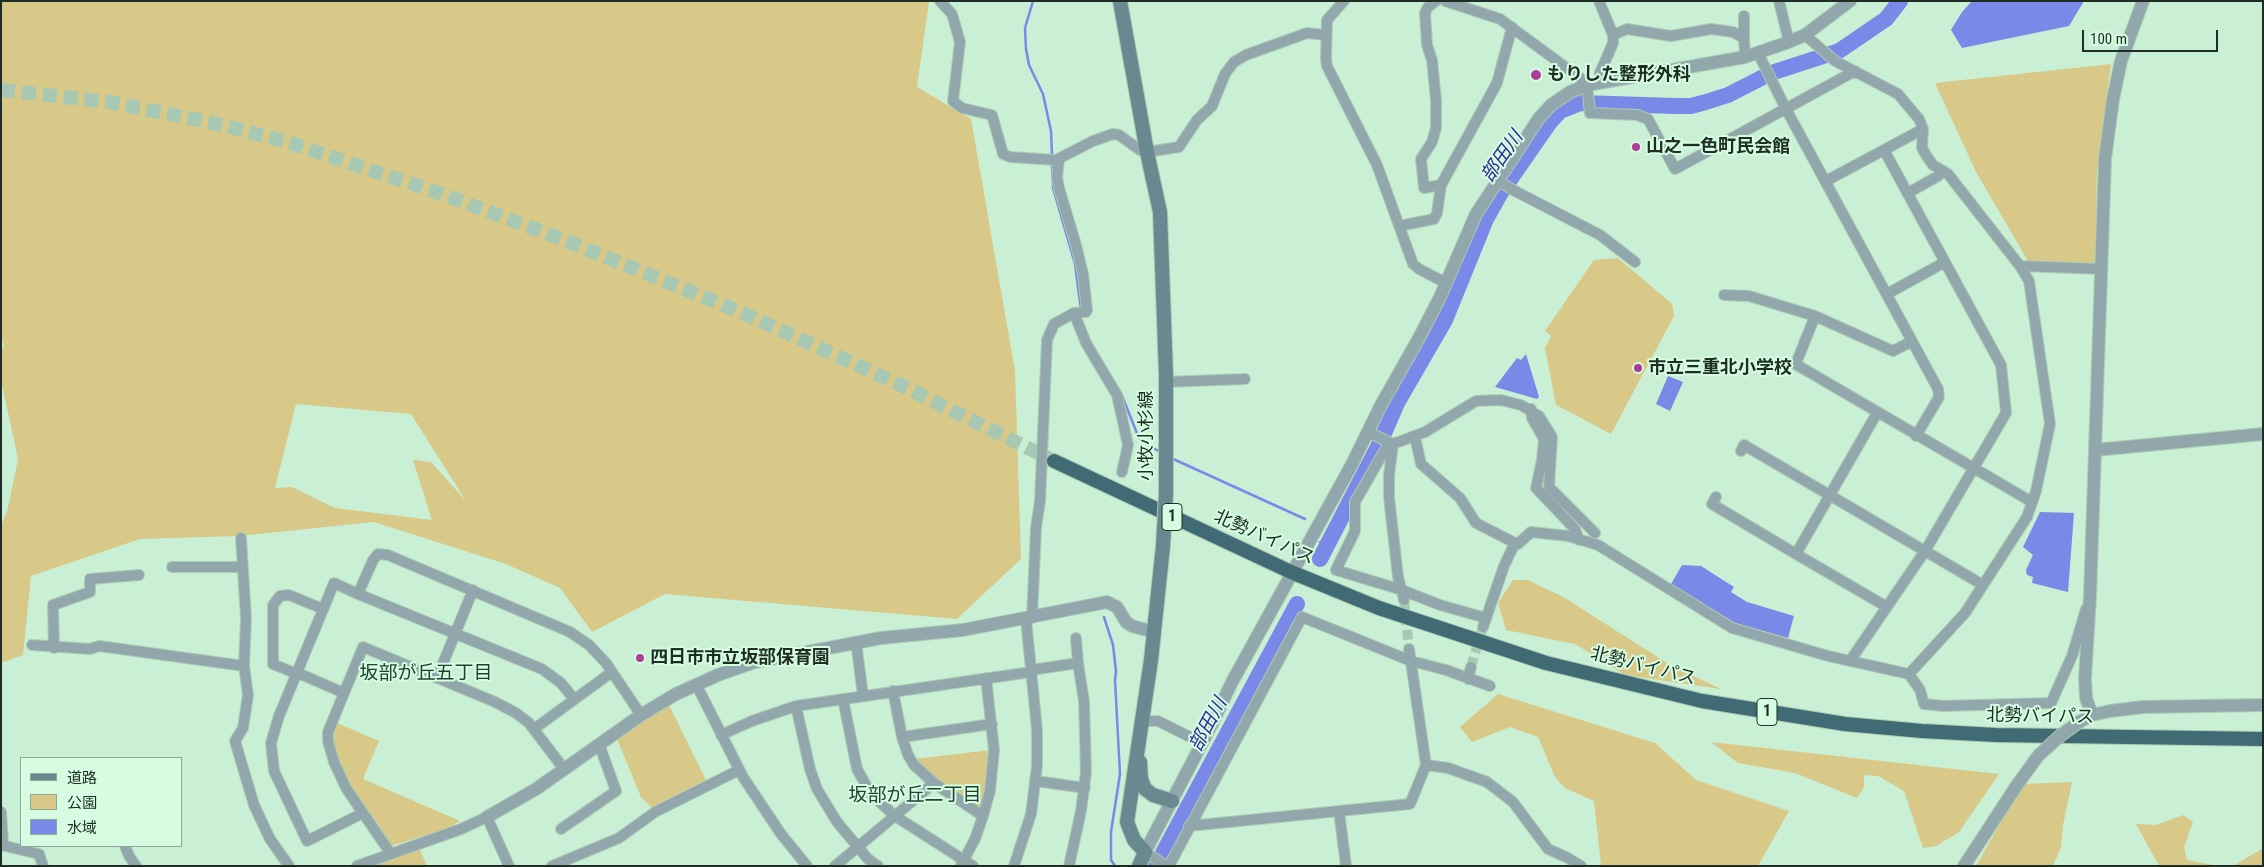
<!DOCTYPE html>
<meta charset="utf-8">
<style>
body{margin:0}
#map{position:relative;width:2264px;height:867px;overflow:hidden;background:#c9efd5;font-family:"Roboto Condensed","Noto Sans JP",sans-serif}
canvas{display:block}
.frame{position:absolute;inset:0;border:2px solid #1f2e24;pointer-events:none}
.legend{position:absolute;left:20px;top:757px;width:162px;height:90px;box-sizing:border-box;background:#d6fce2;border:1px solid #8daa96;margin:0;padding:6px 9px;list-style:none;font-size:15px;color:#1f2e24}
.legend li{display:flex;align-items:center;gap:10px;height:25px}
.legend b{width:25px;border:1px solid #8daa96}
.scale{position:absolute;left:2082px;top:30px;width:136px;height:22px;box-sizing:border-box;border:2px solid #1f2e24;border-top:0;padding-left:6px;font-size:15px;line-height:18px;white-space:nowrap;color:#1f2e24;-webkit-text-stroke:4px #d6fce2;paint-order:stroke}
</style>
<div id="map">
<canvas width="2264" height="867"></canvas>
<div class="frame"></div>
<ul class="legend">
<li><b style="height:6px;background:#6a8890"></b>道路</li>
<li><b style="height:14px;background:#d9c988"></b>公園</li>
<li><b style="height:14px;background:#7a89e7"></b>水域</li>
</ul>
<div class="scale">100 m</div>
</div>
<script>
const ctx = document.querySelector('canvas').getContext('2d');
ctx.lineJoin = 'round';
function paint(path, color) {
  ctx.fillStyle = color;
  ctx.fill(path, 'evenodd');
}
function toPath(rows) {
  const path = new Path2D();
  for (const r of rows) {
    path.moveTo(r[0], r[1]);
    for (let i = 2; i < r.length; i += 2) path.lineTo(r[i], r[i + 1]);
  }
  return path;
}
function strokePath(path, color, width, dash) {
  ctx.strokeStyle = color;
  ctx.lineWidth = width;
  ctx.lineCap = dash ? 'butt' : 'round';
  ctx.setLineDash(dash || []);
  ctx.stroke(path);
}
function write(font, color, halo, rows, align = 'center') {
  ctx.font = font + ' "Roboto Condensed","Noto Sans JP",sans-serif';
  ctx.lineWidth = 4;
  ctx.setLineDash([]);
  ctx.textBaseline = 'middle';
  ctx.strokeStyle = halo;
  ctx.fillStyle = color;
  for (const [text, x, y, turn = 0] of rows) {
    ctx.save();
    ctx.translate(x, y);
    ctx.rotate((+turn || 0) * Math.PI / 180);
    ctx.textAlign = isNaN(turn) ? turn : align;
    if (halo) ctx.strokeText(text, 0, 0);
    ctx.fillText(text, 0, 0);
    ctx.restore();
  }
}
paint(toPath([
 [1,1,929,1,917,87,971,119,1015,371,1021,559,957,619,665,594,592,632,560,588,506,564,374,522,239,536,140,539,31,576,23,655,1,663,1,525,7,512,18,459,1,380,1,352,4,345,1,339],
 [296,404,411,414,466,501,431,462,413,460,432,520,335,508,292,487,275,488],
 [2111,64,2097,172,2095,266,2028,261,1976,172,1935,83],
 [1618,258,1672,304,1674,316,1611,434,1556,405,1545,348,1551,336,1545,331,1594,260],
 [1513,580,1528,580,1565,598,1670,665,1721,689,1625,675,1575,644,1506,630,1498,603],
 [1498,694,1655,743,1696,780,1789,811,1758,866,1601,866,1594,801,1565,788,1555,777,1538,737,1510,727,1472,742,1460,727],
 [669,705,707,782,653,809,641,797,617,739],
 [337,723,379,741,363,779,460,821,448,828,391,846,350,786,334,750,333,733],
 [1711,742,1999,774,1959,832,1936,846,1923,848,1904,791,1878,776,1864,775,1864,787,1857,798,1795,773,1738,763],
 [991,750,983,809,979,810,928,775,913,759],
 [2072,782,2063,825,2061,847,2053,866,1976,866,2022,784],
 [2183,815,2193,822,2184,847,2187,860,2219,866,2159,866,2136,824,2156,825],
 [419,848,427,866,375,865,376,863],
 [2263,848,2263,866,2233,866]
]), '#d9c988');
paint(toPath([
 [1972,1,2084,1,2069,26,1962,48,1951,30,1962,12],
 [1526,354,1539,397,1537,399,1495,387,1517,358,1521,360],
 [1668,376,1683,382,1670,411,1656,404],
 [2040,512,2074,513,2068,592,2032,583,2033,577,2027,575,2026,570,2033,555,2023,547],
 [1682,565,1701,566,1734,587,1731,592,1747,602,1794,616,1788,638,1735,623,1671,584]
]), '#7a89e7');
strokePath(toPath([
 [1033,1,1025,28,1026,49,1029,65,1043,94,1051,131,1052,156],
 [1052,162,1053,188,1075,264,1081,310],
 [1121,393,1138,436,1142,441,1160,452],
 [1171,458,1305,519],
 [1320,542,1325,550],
 [1104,617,1113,645,1116,671,1115,680,1120,774,1111,832,1111,860,1115,866]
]), '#7a89e7', 2.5);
strokePath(toPath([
 [1320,559,1378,447,1397,403,1445,320,1486,219,1500,194,1550,122,1560,111,1580,103,1676,106,1691,106,1706,102,1728,95,1771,73,1839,51,1886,19,1900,1],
 [1156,866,1297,604]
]), '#7a89e7', 16);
strokePath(toPath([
 [1404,600,1409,649],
 [1471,667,1483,627]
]), '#a7c8b2', 10, [10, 5]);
strokePath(toPath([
 [1,90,109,102,223,125,290,143,442,194,567,241,745,314,901,385,1054,461]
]), '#a7c8b2', 14, [14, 7]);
const minor = toPath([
 [940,1,952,14,960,42,953,101,962,108,992,115,1003,154,1010,157,1056,160,1093,141,1113,134,1119,135,1140,150,1147,152,1179,147,1197,120,1212,106,1225,74,1234,62,1246,55,1307,33,1326,35],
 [1344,1,1327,20,1326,58,1327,66,1377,165,1413,264,1419,269,1446,283],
 [1445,1,1500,19,1579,77,1587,85,1590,113,1637,115,1648,119,1675,169,1855,71],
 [1599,1,1613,35,1613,43,1600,73,1601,82],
 [1779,1,1789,42],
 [1744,16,1744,38],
 [1613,35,1627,29,1671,36,1711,29,1733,32,1744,38,1745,57],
 [1805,35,1835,61,1898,94,1919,119,1923,129,1922,148,1926,155,1933,165,1948,174,2020,266,2029,281,2050,424,2036,491,2027,517,1965,613,1909,674],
 [1758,53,1786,109,1938,389,1939,397,1916,436],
 [1497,180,1513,190,1600,235,1635,262],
 [1826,181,1923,129],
 [1441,185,1497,83,1512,27],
 [1908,193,1938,176,1943,171],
 [1399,226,1434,219,1437,213,1441,185,1424,188,1421,159,1432,142,1436,128,1436,100,1432,60,1427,45,1425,13,1428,7,1436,1],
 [2020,266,2102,269],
 [1887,294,1945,262],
 [1724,295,1749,296,1815,316,1893,351,1912,341],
 [1074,313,1086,343,1117,395,1128,445,1122,472],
 [1815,316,1797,361,1797,365,2032,502],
 [1166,382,1245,379],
 [1531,409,1532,418,1544,439,1542,460,1536,488,1575,529,1579,540],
 [1877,413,1796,554,1887,607],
 [1368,432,1393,444,1425,432,1476,401,1501,400,1521,405,1539,416,1552,437,1549,487,1595,533],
 [1415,437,1421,464,1460,498,1476,523,1515,543],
 [1389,443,1355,502,1355,531,1336,570,1402,590,1440,605,1486,618],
 [1393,444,1389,475,1389,497,1398,577,1404,600],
 [1741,451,1744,445,1983,585],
 [1716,497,1712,504,1796,554],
 [241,538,246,618,244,666,248,695,243,728,235,741,254,805,270,839,289,866],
 [172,567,243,567],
 [358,594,542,669,561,683,574,699],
 [1032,618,1036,528,1040,501,1047,340,1054,324,1074,313,1086,312,1087,310,1083,274,1076,245,1059,188,1057,177,1059,159],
 [1483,627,1504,566,1515,543,1518,544,1531,532,1568,536,1598,545,1732,628,1828,656,1909,674],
 [1076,638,1078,663],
 [856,642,863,695],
 [32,645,90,649,99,646,244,666],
 [54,648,53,605,90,592,90,579,139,575],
 [1850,661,1925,551,2006,413,2001,365,1884,150],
 [1031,670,1078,663,1084,701,1086,772,1081,811,1069,866],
 [298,673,344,693],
 [297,674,273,664,273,605,280,596,289,595,323,609],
 [1909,674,1920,690,1924,704,1943,706,2051,703,2072,656,2086,609],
 [437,678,473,590],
 [1468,679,1471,667],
 [696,684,743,777,781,834,807,866],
 [893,691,902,737,908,755,914,765,934,783,983,816,990,791,994,750,986,678],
 [843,699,857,769,871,794,895,816,973,866],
 [796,706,810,769,817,789,837,822,868,859,878,866],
 [1142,721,1158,721,1202,743],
 [534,729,612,672],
 [721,735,752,721,796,706,1031,672],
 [902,737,992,724],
 [1426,765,1448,768,1487,782,1513,802,1548,849,1568,858,1581,866],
 [1036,781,1085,788],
 [1339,811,1346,866],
 [1,812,3,843,1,846],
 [363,813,307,841,274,771,271,743,279,716,334,583,358,594,373,560,378,554,388,555,570,632,589,645,606,663,641,715],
 [1189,826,1410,804,1426,765,1409,649],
 [561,829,616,791,599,744],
 [3,843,5,846,39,854,43,866],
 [125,846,129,856,136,866],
 [1145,852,1166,866],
 [391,854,346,788,334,762,328,741,328,732,363,647,495,702,516,713,529,723,564,769],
 [961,865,975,839,983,816],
 [357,866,461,829,487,817,509,866],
 [552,866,619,838,655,812,739,770],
 [835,866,934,783],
 [1014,866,1031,814,1037,766,1037,730,1026,619],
 [1169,866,1302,617,1411,661,1446,670,1490,686]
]);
const tertiary = toPath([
 [2095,450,2263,434],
 [2092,715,2086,698,2085,678,2090,596,2105,159,2113,99,2121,61,2143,1],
 [2085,719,2092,715,2110,711,2143,707,2263,705],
 [487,817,536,789,641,715,676,694,718,675,755,662,881,638,963,630,1107,602,1117,607,1126,622,1132,626,1154,632],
 [1145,852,1212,724,1232,682,1351,466,1381,405,1420,336,1440,297,1476,214,1539,118,1551,105,1570,92,1587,85,1745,57,1786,43,1805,35,1850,1],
 [1964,866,2017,785]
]);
const secondary = toPath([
 [1120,1,1147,152,1160,212,1166,375,1166,493],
 [1140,762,1141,779,1145,789,1153,795,1172,801],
 [1139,866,1145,852,1134,840,1127,822,1151,660,1163,546]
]);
const trunk = toPath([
 [1054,461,1291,572,1379,608,1546,663,1702,701,1845,724,1922,731,1996,735,2263,739]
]);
strokePath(minor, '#aaccb5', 12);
strokePath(tertiary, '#aaccb5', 14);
strokePath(secondary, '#aaccb5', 16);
strokePath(trunk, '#aaccb5', 16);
strokePath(minor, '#92a7ac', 10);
strokePath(tertiary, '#92a7ac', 12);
strokePath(secondary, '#6a8890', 14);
strokePath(trunk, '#406a74', 14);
const tertiaryBridge = toPath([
 [2017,785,2038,756,2061,735,2082,720]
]);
const secondaryBridge = toPath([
 [1163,546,1166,493]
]);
strokePath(tertiaryBridge, '#aaccb5', 14, []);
strokePath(secondaryBridge, '#aaccb5', 16, []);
strokePath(tertiaryBridge, '#92a7ac', 12);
strokePath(secondaryBridge, '#6a8890', 14);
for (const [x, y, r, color] of [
 [1536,75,6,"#ac3c98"],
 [1636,147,5,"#ac3c98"],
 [1638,368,5,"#ac3c98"],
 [640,658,5,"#ac3c98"]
]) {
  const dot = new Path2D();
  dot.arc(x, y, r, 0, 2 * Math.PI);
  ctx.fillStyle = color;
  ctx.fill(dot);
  strokePath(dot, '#d6fce2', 2);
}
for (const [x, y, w] of [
 [1172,517,20],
 [1767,712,20]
]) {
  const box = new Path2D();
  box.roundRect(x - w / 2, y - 13.5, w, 27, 4);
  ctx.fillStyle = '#d6fce2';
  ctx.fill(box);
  strokePath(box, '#1f2e24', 1);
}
write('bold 16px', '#1f2e24', null, [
 ["1",1172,517],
 ["1",1767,712]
]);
write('bold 18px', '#1f2e24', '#d6fce2', [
 ["もりした整形外科",1547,75],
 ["山之一色町民会館",1646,147],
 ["市立三重北小学校",1648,368],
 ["四日市市立坂部保育園",650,658]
], 'left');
write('18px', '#1f2e24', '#d6fce2', [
 ["小牧小杉線",1147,436,-90],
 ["北勢バイパス",1264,538,24],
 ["北勢バイパス",1643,667,14],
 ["北勢バイパス",2040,717,1]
]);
write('italic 19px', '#2c2995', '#d6fce2', [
 ["部田川",1503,157,-55],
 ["部田川",1209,725,-62]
]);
write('19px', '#20412d', '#d6fce2', [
 ["坂部が丘五丁目",426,674],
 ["坂部が丘二丁目",915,796]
]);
</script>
